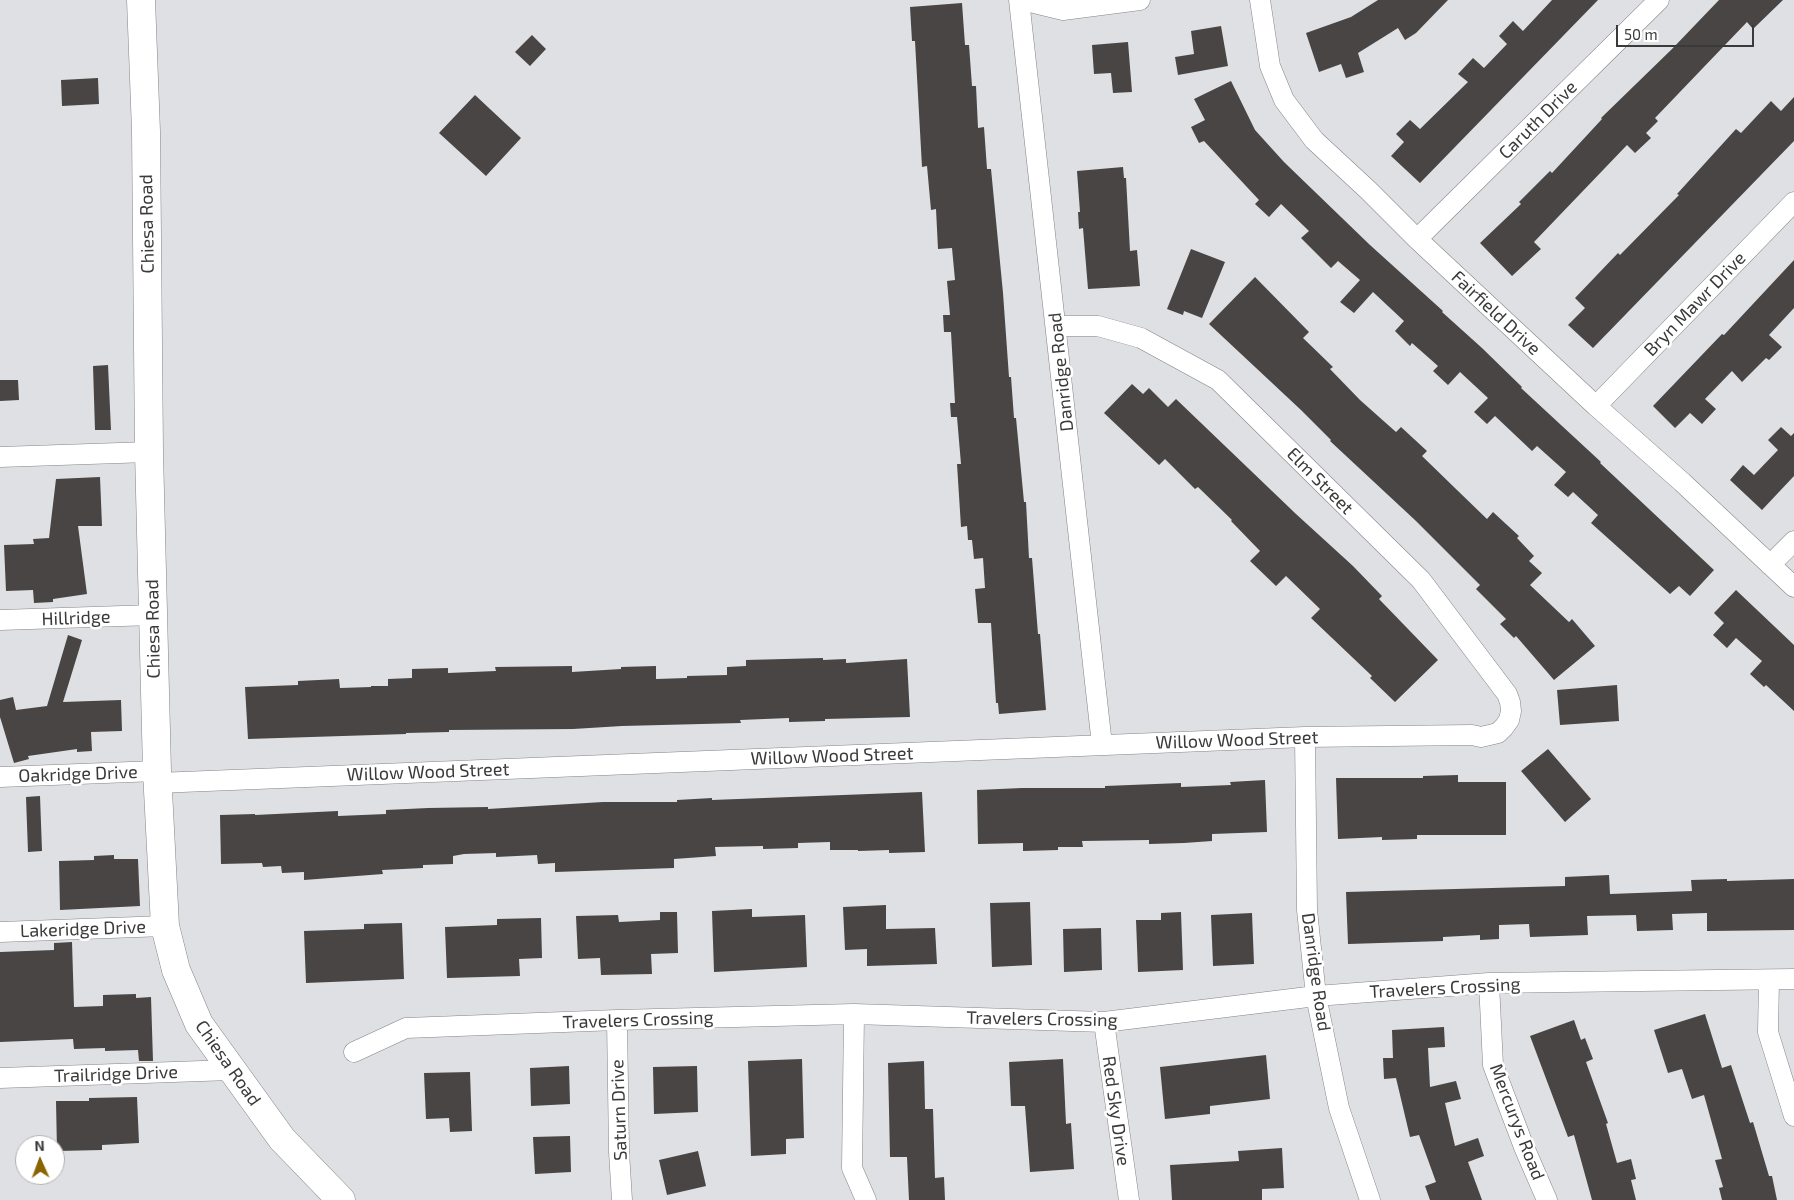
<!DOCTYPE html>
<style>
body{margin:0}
#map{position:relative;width:1794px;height:1200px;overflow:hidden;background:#dfe0e3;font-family:"Exo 2",sans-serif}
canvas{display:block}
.north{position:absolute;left:15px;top:1135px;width:50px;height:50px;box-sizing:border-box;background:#fff;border:1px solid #b0b0b1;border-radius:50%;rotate:358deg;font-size:14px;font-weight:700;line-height:20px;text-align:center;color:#3a3a3b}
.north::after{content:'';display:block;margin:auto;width:18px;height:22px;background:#896401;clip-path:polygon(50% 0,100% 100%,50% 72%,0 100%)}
.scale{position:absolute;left:1616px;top:25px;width:138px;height:22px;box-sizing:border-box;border:2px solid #3a3a3b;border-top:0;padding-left:6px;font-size:15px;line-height:18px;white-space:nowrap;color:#3a3a3b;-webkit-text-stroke:4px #fff;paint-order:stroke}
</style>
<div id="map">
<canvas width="1794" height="1200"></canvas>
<div class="north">N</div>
<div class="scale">50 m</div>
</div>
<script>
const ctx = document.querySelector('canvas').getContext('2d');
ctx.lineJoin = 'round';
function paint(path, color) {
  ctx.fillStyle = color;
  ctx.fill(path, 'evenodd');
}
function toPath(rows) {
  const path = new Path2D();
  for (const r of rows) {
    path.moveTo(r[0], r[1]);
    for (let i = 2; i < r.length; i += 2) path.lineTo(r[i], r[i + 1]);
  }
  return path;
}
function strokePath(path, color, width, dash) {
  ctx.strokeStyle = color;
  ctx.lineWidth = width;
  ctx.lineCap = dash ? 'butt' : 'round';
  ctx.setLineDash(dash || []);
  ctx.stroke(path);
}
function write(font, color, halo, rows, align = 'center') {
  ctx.font = font + ' "Exo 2",sans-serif';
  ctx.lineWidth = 5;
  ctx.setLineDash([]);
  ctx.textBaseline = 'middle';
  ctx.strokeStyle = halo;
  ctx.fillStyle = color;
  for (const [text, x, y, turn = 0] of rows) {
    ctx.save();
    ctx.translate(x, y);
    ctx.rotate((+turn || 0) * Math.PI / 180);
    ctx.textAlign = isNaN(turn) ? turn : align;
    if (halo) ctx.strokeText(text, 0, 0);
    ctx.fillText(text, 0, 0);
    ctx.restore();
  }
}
paint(toPath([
 [1378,0,1448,0,1416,33,1405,40,1398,28,1358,53,1364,72,1346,78,1341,64,1319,72,1306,33,1351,17],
 [1552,0,1598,0,1420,183,1391,156,1404,142,1396,134,1410,120,1420,129,1468,82,1458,74,1473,58,1484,68,1507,44,1499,36,1513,21,1523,31],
 [1719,0,1783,0,1753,29,1747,22,1655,118,1658,121,1646,133,1651,138,1635,153,1627,145,1534,242,1541,249,1512,276,1480,243,1521,204,1519,202,1550,171,1552,173,1602,119,1601,118,1672,49],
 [962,3,965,45,969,45,972,86,976,86,978,128,984,127,987,169,991,169,1003,293,1009,377,1011,377,1014,418,1016,418,1024,502,1026,502,1029,558,1032,558,1038,634,1040,634,1046,710,999,714,998,703,996,703,991,623,978,623,975,589,985,588,983,558,974,559,972,540,968,540,967,526,961,527,957,464,961,464,957,417,951,417,950,403,955,403,951,332,944,332,943,315,950,315,947,281,955,280,952,248,938,249,936,209,931,210,927,166,922,167,915,41,912,41,910,7],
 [1221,26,1228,66,1178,75,1175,57,1194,54,1191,31],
 [532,35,546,49,530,66,515,52],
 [1128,42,1132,92,1113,93,1111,73,1094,74,1092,45],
 [98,78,99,104,62,106,61,80],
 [1231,81,1255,130,1284,162,1370,245,1443,311,1442,312,1482,348,1522,387,1521,388,1601,462,1600,463,1714,570,1690,596,1679,586,1670,594,1591,523,1598,515,1573,492,1568,497,1554,485,1566,472,1537,446,1532,451,1495,416,1487,424,1474,412,1488,398,1460,372,1448,385,1433,371,1438,366,1412,343,1410,346,1395,331,1404,321,1373,292,1354,313,1340,302,1360,280,1338,261,1331,268,1301,238,1309,231,1281,204,1269,217,1255,204,1259,200,1204,141,1199,143,1191,127,1205,120,1194,99],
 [475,95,521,138,486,176,439,133],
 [1794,97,1794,141,1593,348,1568,325,1585,308,1575,298,1618,253,1620,255,1679,195,1677,194,1736,129,1741,133,1771,101,1781,111],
 [1123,167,1124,178,1126,178,1130,251,1137,250,1140,286,1088,289,1083,228,1079,229,1078,212,1080,212,1077,171],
 [1191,249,1225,262,1202,318,1184,311,1183,315,1167,309],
 [1794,260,1794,308,1769,335,1782,347,1769,360,1766,358,1742,382,1732,371,1705,399,1716,409,1702,424,1690,413,1675,428,1653,406,1722,334,1724,335],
 [1255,277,1309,332,1303,338,1333,367,1330,369,1360,400,1396,432,1401,427,1427,451,1422,456,1457,490,1487,519,1493,512,1519,536,1517,538,1534,556,1529,561,1542,573,1530,585,1569,622,1572,619,1595,646,1554,680,1516,636,1514,638,1500,624,1506,619,1476,589,1480,585,1416,521,1330,441,1331,440,1301,410,1209,324],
 [108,365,111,430,95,430,93,366],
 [0,380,18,380,19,400,0,401],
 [1132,384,1143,394,1149,388,1168,407,1176,399,1296,514,1353,566,1382,596,1379,599,1438,660,1395,702,1370,678,1372,676,1311,618,1320,609,1286,576,1276,586,1250,561,1260,551,1231,521,1232,520,1198,487,1195,489,1165,459,1159,465,1104,413],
 [1781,427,1791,436,1794,433,1794,476,1762,510,1730,480,1743,465,1754,475,1778,450,1768,440],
 [100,477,102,526,78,526,87,594,53,599,53,602,34,603,33,590,6,591,4,545,34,544,33,539,49,538,56,479],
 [1736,590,1794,645,1794,711,1766,685,1764,687,1750,674,1762,661,1736,638,1727,648,1713,635,1724,623,1714,613],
 [68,635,82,640,63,702,121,700,122,731,91,732,92,751,77,752,77,749,28,756,29,759,14,763,0,717,0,700,13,697,16,710,47,706],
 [823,658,823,660,846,659,846,663,907,659,910,717,825,719,825,721,789,722,789,718,740,720,741,723,622,726,573,729,449,730,449,732,406,733,406,734,248,739,245,687,298,685,298,681,339,679,340,688,371,687,371,686,388,686,388,679,412,678,412,669,448,668,448,673,496,671,495,667,572,666,572,672,621,669,621,667,656,666,656,679,687,678,687,676,727,675,727,667,746,666,746,660],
 [1617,685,1619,721,1560,725,1557,690],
 [1548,749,1591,799,1565,822,1521,771],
 [1458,775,1458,782,1506,782,1506,835,1417,835,1417,839,1382,840,1382,837,1338,839,1336,778,1423,778,1423,776],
 [1265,780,1267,832,1212,834,1212,841,1184,843,1149,844,1149,840,1082,841,1083,847,1058,847,1058,850,1023,851,1023,843,978,844,977,790,1022,788,1105,788,1105,786,1181,783,1181,787,1231,785,1230,782],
 [922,792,925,852,889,853,889,850,858,851,858,850,830,850,830,842,798,843,798,848,763,849,763,846,715,847,716,856,674,859,674,868,555,872,555,863,538,864,537,855,496,857,496,853,464,854,453,856,453,864,423,865,423,868,382,870,383,874,304,880,304,872,282,873,281,866,263,867,262,863,221,864,220,815,255,814,255,815,338,811,338,816,386,814,386,810,428,808,488,807,488,809,603,802,677,802,677,800,712,798,712,800],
 [40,796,42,851,28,852,26,797],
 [114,855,114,859,138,859,140,906,60,910,59,861,94,860,94,856],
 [1609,875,1610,894,1692,891,1691,880,1727,879,1727,881,1794,879,1794,930,1707,931,1707,913,1672,914,1673,930,1637,931,1636,915,1587,916,1588,935,1530,937,1529,924,1499,925,1499,939,1480,940,1480,935,1443,937,1443,941,1348,944,1346,892,1565,886,1565,877],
 [1030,902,1032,965,992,967,990,903],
 [886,905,886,929,935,928,937,964,867,966,867,949,845,950,843,907],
 [752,909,752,917,805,915,807,967,714,972,712,911],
 [660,912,677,912,678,953,651,954,652,974,601,975,600,958,578,959,576,916,618,915,619,922,660,920],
 [1181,912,1183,970,1138,972,1136,920,1161,920,1161,913],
 [1252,913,1254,964,1213,966,1211,915],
 [541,918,542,958,519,959,520,976,447,978,445,927,497,925,497,919],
 [402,923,404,979,306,983,304,931,364,929,364,924],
 [1101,928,1102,970,1064,972,1063,929],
 [72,942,74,1007,103,1006,103,995,136,994,136,998,151,997,153,1061,139,1061,138,1050,105,1051,105,1048,74,1049,73,1039,0,1042,0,952,54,950,54,943],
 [1705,1014,1722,1068,1731,1065,1750,1123,1753,1122,1769,1176,1772,1176,1777,1200,1722,1200,1719,1188,1723,1187,1715,1160,1722,1159,1704,1095,1692,1099,1682,1069,1668,1073,1654,1030],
 [1574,1020,1581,1040,1585,1038,1593,1059,1586,1062,1608,1123,1606,1124,1617,1163,1631,1159,1636,1179,1631,1180,1636,1200,1592,1200,1574,1135,1568,1137,1530,1036],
 [1444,1027,1445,1047,1428,1048,1430,1087,1456,1081,1461,1099,1445,1103,1455,1146,1478,1138,1484,1156,1468,1162,1482,1200,1430,1200,1425,1186,1436,1182,1419,1135,1410,1137,1396,1078,1384,1079,1383,1058,1393,1058,1392,1030],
 [1266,1055,1270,1099,1210,1106,1210,1114,1165,1119,1160,1067],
 [802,1059,804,1138,786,1139,786,1154,751,1156,748,1061],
 [1063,1059,1066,1124,1071,1123,1074,1169,1030,1172,1025,1106,1011,1106,1009,1062],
 [924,1061,925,1109,933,1109,935,1178,944,1177,945,1200,909,1200,907,1157,890,1157,888,1063],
 [569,1066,570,1104,531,1106,530,1068],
 [697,1066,698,1112,654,1114,653,1067],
 [470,1072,472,1131,450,1132,449,1118,426,1119,424,1073],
 [137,1097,139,1143,102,1145,102,1150,57,1151,56,1101,89,1101,89,1098],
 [570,1136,571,1172,535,1174,533,1137],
 [1282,1148,1284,1188,1262,1189,1262,1200,1172,1200,1170,1165,1239,1161,1238,1151],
 [698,1151,706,1186,667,1195,659,1160]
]), '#484544');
const street = toPath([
 [1019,0,1102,745],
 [1030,0,1034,3,1063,10,1140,0],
 [1260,0,1270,66,1284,100,1314,140,1368,190,1417,239,1596,406,1682,482,1794,587],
 [1417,239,1659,0],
 [1596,406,1794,202],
 [0,457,149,452],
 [1770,565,1794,541],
 [0,620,153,615],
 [1305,737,1307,910,1316,996,1339,1108,1370,1200],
 [0,777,157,771],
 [157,783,1305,737,1472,735,1481,737,1498,733,1504,727,1509,720,1511,711,1510,702,1507,694,1421,580,1218,380,1141,338,1098,326,1056,326],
 [0,932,165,926],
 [1769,980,1768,1032,1794,1116],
 [1489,983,1493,1065,1524,1147,1547,1200],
 [854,1014,852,1168,866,1200],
 [617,1020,619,1152,622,1200],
 [1104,1022,1129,1200],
 [354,1052,406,1028,617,1020,854,1014,1104,1022,1316,996,1489,983,1794,979],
 [0,1078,231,1070]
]);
const secondary = toPath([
 [141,0,146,131,149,452,157,771,165,926,176,970,199,1024,282,1139,341,1200]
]);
strokePath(street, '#838487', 21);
strokePath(secondary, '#838487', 29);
strokePath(street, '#fff', 20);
strokePath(secondary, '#fff', 28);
write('18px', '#3a3a3b', '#fff', [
 ["Caruth Drive",1538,120,-45],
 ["Chiesa Road",147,224,-91],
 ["Bryn Mawr Drive",1695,304,-46],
 ["Fairfield Drive",1496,313,43],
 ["Danridge Road",1061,372,-96],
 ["Elm Street",1320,481,45],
 ["Hillridge",76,618,-2],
 ["Chiesa Road",153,629,-91],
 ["Willow Wood Street",1237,740,-2],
 ["Willow Wood Street",832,756,-2],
 ["Willow Wood Street",428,772,-2],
 ["Oakridge Drive",78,774,-2],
 ["Lakeridge Drive",83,929,-2],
 ["Danridge Road",1316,972,82],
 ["Travelers Crossing",1445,988,-3],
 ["Travelers Crossing",1042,1019,1],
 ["Travelers Crossing",638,1020,-2],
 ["Chiesa Road",228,1063,55],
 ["Trailridge Drive",116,1074,-2],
 ["Saturn Drive",619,1110,-92],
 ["Red Sky Drive",1116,1111,82],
 ["Mercurys Road",1517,1122,69]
]);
</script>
